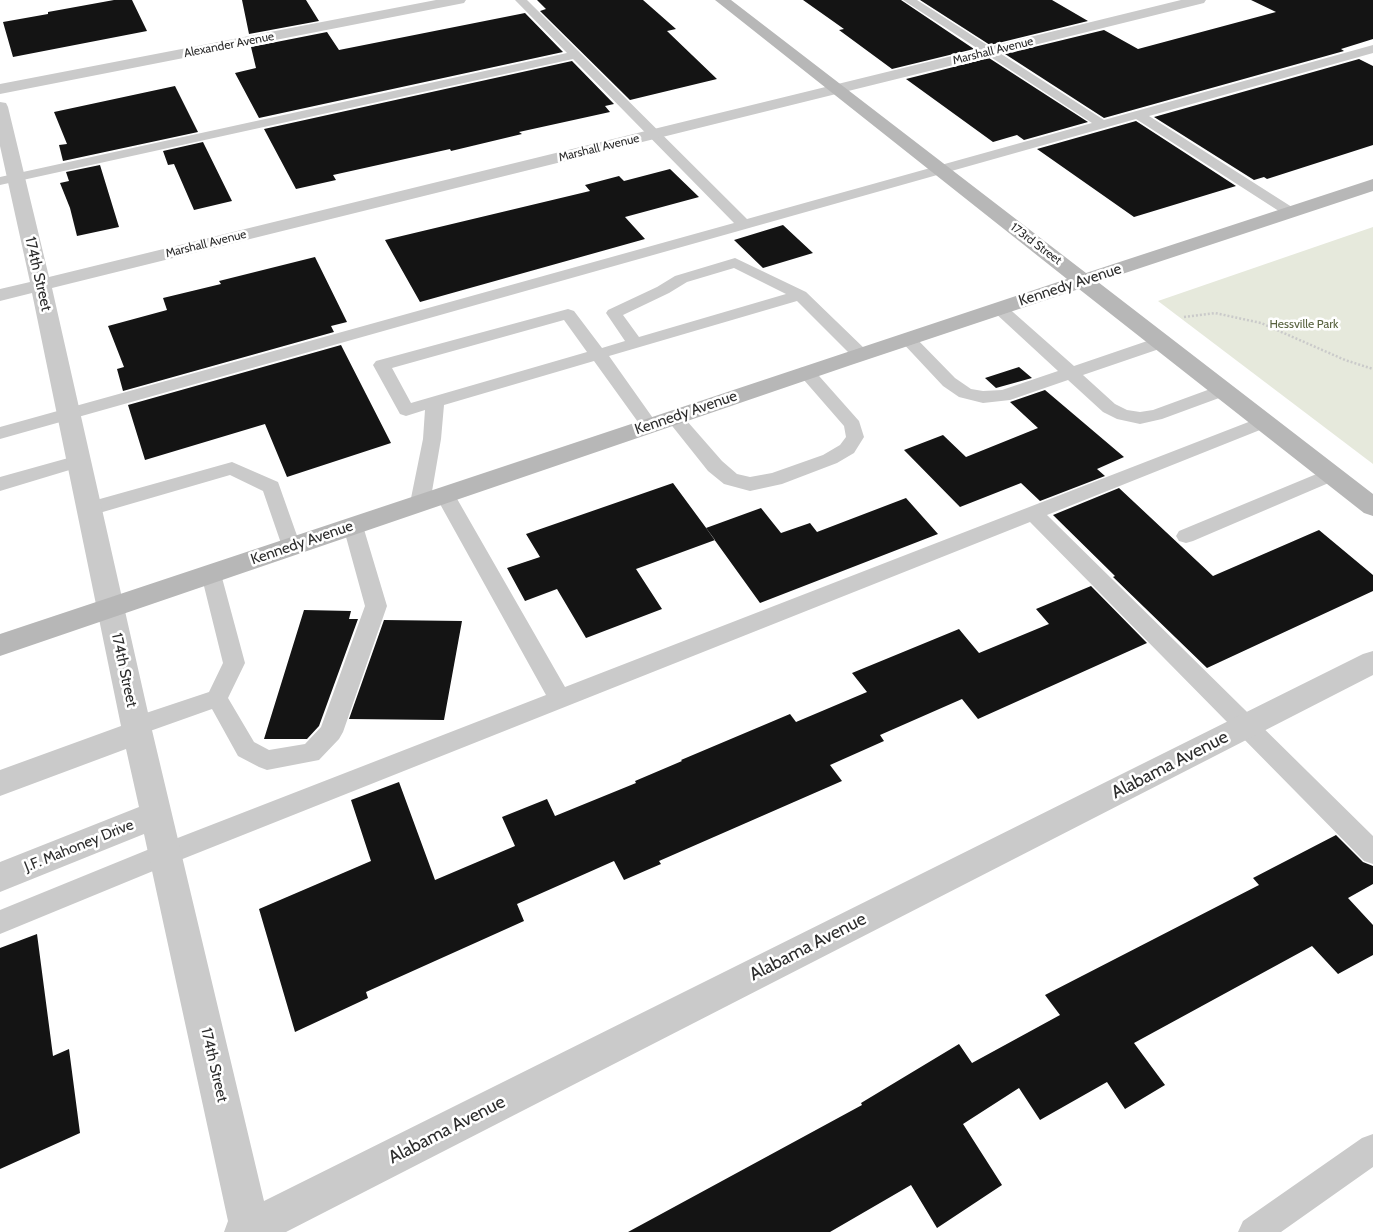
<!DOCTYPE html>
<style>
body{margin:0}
canvas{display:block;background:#fff}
</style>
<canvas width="1373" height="1232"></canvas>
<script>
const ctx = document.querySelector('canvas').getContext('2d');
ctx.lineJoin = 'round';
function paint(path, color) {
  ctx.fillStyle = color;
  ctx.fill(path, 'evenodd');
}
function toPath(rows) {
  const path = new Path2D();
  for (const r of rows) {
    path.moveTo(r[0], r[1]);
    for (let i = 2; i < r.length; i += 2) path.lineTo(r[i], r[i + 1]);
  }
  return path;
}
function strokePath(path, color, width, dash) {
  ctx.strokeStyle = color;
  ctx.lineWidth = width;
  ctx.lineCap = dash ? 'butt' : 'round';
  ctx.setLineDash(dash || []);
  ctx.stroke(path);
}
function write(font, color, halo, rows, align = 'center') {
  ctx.font = font + ' Cabin,sans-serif';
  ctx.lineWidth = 5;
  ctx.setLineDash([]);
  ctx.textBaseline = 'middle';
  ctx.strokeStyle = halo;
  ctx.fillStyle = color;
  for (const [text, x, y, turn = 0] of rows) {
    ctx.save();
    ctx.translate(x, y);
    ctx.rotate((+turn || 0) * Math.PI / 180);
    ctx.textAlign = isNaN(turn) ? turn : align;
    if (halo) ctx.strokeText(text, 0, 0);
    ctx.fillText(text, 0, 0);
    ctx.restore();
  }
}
paint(toPath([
 [1373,227,1373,464,1158,301]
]), '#e6e9dc');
paint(toPath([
 [114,0,132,0,147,31,13,57,3,22,48,14,48,12],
 [242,0,306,0,319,21,249,34],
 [537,0,643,0,676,29,667,31,717,79,630,100,540,11,546,9],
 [803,0,901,0,974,49,892,69,839,30,844,29],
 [920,0,1052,0,1088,21,990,45],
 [1251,0,1373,0,1373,39,1341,49,1344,51,1104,118,1005,54,1104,30,1138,49,1276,12],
 [525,13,563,52,259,118,235,73,256,68,251,47,327,32,339,50],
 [989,58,1088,122,1024,140,1017,135,993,142,906,79],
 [1359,59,1373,66,1373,145,1267,179,1264,177,1254,180,1154,117],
 [572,61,614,104,605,106,610,112,519,132,522,134,451,151,450,149,333,175,336,180,296,189,264,129],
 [175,86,198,132,63,161,59,145,67,144,54,112],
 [1136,121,1236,186,1134,217,1037,149],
 [203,142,232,201,194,210,174,164,168,165,163,151],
 [100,165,119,227,77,236,70,208,60,183,69,181,66,172],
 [670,169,699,197,625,217,645,239,420,302,385,240,590,191,585,185,619,176,624,181],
 [783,225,813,253,763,268,734,240],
 [315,257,347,322,331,326,334,332,123,391,117,369,124,367,108,326,167,310,163,298,221,284,219,281],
 [341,345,391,443,287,477,265,424,145,460,128,405],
 [1019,367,1032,378,996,388,985,378],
 [1045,390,1124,457,1097,469,1105,476,1040,501,1021,483,960,507,904,450,943,435,966,457,1038,428,1010,402],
 [673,483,715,540,636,569,662,609,586,638,557,589,525,601,507,568,540,557,526,534],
 [1119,488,1213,576,1319,530,1373,575,1373,591,1207,668,1113,577,1115,576,1053,515],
 [906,498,938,534,760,603,706,528,761,508,781,533,810,523,817,532],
 [1091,586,1147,643,978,719,962,699,880,735,884,741,830,765,842,781,659,861,661,864,624,880,614,861,517,904,524,921,366,992,368,998,295,1032,259,909,371,861,351,800,399,782,435,880,515,846,502,817,547,799,555,816,636,783,635,781,682,761,681,760,790,714,796,722,867,692,852,673,959,629,979,653,1049,624,1036,609],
 [304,610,351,611,349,619,358,619,319,726,307,739,264,739],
 [384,620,462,621,444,720,349,719],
 [1336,835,1363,862,1373,866,1373,884,1348,898,1373,925,1373,955,1338,974,1312,946,1134,1043,1165,1085,1125,1109,1107,1082,1040,1120,1019,1088,963,1124,1002,1185,937,1228,911,1185,830,1232,628,1232,862,1105,861,1103,959,1044,972,1063,1060,1015,1045,995,1259,885,1253,878],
 [37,934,53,1056,69,1049,80,1133,0,1169,0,948]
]), '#141414');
strokePath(toPath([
 [1184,317,1215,313,1261,323,1345,360,1373,369]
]), '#cacaca', 2.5, [2, 2]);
paint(toPath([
 [515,0,527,0,747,219,1092,123,903,0,917,0,1104,120,1373,45,1373,53,1149,116,1295,209,1297,212,1295,215,1285,215,1136,119,0,439,0,427,734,223,573,59,0,185,0,177,567,53,515,0],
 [735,258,806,292,866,350,869,354,866,358,860,359,854,358,797,301,609,356,655,421,658,425,655,429,649,431,643,429,594,361,444,405,441,439,430,503,427,508,420,510,413,508,410,503,423,439,425,410,406,416,400,414,373,365,376,361,568,309,574,311,602,348,625,341,606,313,608,310,657,287,675,276,735,258],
 [734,268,786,294,639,337,623,315,669,293,687,282,734,268],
 [564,320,587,352,411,403,392,368,564,320],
 [999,303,1005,305,1074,366,1156,338,1162,337,1168,338,1170,342,1168,346,1083,375,1115,404,1127,410,1140,412,1153,410,1224,384,1230,386,1233,390,1230,394,1162,419,1140,424,1117,419,1103,412,1068,380,1010,400,983,403,959,397,943,386,899,339,901,335,913,335,955,378,971,389,983,391,1002,390,1058,371,993,311,991,308,993,305,999,303],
 [806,367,812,368,859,421,864,437,854,453,837,463,782,484,750,491,724,484,708,471,665,417,668,413,674,411,680,413,722,461,737,474,750,477,772,473,823,455,840,445,846,437,844,426,797,372,800,368,806,367],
 [1264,416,1270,418,1273,422,1270,426,1047,515,1373,836,1373,864,1364,861,1030,522,175,862,0,934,0,910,157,846,546,695,435,495,438,490,445,488,452,490,565,687,1264,416],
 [79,455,86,457,88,461,86,465,0,491,0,477,79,455],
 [232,462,278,482,301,547,298,552,291,554,284,552,263,491,230,475,89,516,82,514,79,509,82,504,232,462],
 [1331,468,1338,469,1340,474,1338,479,1193,541,1186,543,1179,541,1176,536,1179,531,1331,468],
 [353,519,360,521,363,526,387,606,343,732,339,739,319,760,267,770,259,767,238,756,212,709,136,736,128,733,124,726,128,719,209,692,223,663,201,574,204,569,211,566,218,569,221,574,245,663,228,698,254,742,269,750,305,744,321,727,365,606,343,526,346,521,353,519],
 [1373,1134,1373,1167,1281,1232,1238,1232,1243,1221,1362,1138,1373,1134]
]), '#cacaca');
paint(toPath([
 [436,0,466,0,464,3,459,4,0,94,0,84,436,0],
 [1181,0,1206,0,1204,3,52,288,151,726,264,1201,1363,654,1373,651,1373,675,286,1232,224,1232,228,1221,144,834,0,892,0,862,139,807,126,749,0,796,0,770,121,726,32,293,0,301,0,289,30,282,0,146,0,102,6,103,8,107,49,277,1181,0]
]), '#cacaca');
paint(toPath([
 [715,0,731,0,1086,273,1373,179,1373,191,1098,282,1373,494,1373,516,1364,513,1079,289,851,365,0,656,0,634,1067,279,715,0]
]), '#b7b7b7');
write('12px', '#2d2d2d', '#fff', [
 ["Alexander Avenue",229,45,-11],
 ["Marshall Avenue",993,51,-14],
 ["Marshall Avenue",599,148,-14],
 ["Marshall Avenue",206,244,-14],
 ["173rd Street",1036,244,37]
]);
write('12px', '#596340', '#fff', [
 ["Hessville Park",1304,324]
]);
write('15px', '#2d2d2d', '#fff', [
 ["174th Street",38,274,77],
 ["Kennedy Avenue",1070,285,-18],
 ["Kennedy Avenue",686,413,-19],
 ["Kennedy Avenue",302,543,-19],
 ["174th Street",124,670,78],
 ["J.F. Mahoney Drive",79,846,-22],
 ["174th Street",214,1065,77]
]);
write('18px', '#2d2d2d', '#fff', [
 ["Alabama Avenue",1170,765,-27],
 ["Alabama Avenue",808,947,-27],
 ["Alabama Avenue",447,1130,-27]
]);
</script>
